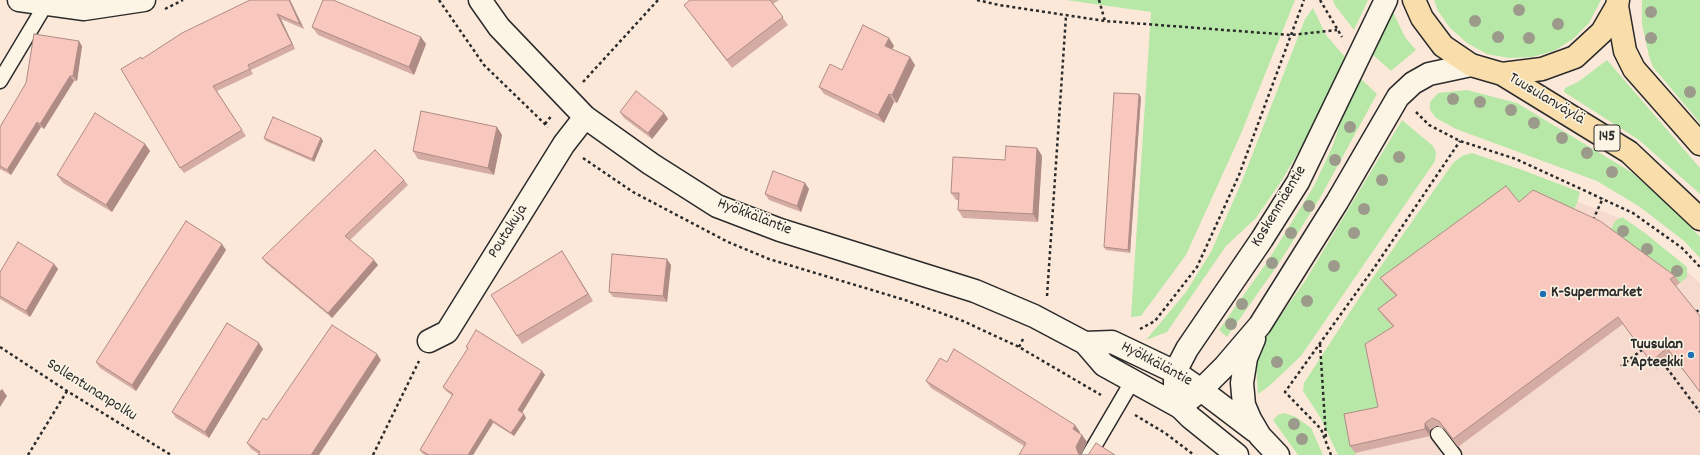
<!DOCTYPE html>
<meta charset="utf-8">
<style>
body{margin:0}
canvas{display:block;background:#fbe8d9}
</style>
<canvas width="1700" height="455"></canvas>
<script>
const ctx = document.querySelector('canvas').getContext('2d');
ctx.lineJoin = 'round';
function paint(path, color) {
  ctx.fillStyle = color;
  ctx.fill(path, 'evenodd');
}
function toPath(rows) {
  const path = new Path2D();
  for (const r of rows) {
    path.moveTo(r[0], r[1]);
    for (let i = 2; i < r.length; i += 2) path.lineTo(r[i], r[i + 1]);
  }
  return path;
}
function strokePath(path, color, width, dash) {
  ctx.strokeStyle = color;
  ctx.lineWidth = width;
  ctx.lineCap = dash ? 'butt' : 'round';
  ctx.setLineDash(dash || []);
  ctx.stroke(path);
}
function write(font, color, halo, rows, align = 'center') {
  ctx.font = font + ' Dekko,sans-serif';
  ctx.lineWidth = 3;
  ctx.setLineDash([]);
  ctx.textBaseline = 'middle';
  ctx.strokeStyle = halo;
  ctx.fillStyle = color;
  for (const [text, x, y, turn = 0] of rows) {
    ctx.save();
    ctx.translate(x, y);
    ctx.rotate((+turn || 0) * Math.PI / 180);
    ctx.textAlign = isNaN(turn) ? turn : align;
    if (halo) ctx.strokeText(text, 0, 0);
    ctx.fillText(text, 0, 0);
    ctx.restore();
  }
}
paint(toPath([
 [1467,159,1627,221,1700,283,1700,455,1351,455,1374,290]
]), '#f6dace');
paint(toPath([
 [1066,0,1295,0,1240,136,1186,255,1141,316,1131,317,1151,12],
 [1333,0,1368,0,1354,30,1334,4],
 [1434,0,1601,0,1589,23,1573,39,1554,51,1532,57,1509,58,1487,54,1467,43,1450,28,1438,11],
 [1642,0,1700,0,1700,123,1653,67,1649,56,1642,24],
 [1313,8,1326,35,1345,57,1309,134,1282,180,1256,218,1226,246,1167,332,1146,340,1186,292,1211,252,1242,181,1305,19],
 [1392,10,1405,37,1416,50,1391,71,1371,53],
 [1607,60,1700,168,1700,194,1639,140,1564,92,1565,88,1578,82],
 [1359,77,1377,94,1320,198,1279,263,1227,337,1219,330,1267,262,1314,186,1333,145,1347,103],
 [1467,90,1517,103,1631,172,1667,203,1700,237,1700,258,1684,241,1640,207,1597,181,1456,129,1436,118,1430,110,1430,102,1438,93],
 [1402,120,1433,146,1436,152,1435,161,1301,356,1268,387,1258,394,1256,367,1266,336,1305,281],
 [1472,153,1525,171,1580,192,1577,203,1572,213,1385,285,1403,302,1399,333,1383,414,1355,455,1338,455,1320,417,1303,391,1304,383,1367,286,1453,163,1462,156],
 [1622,217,1645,233,1687,267,1687,277,1680,283,1610,232,1615,221],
 [1284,413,1296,417,1311,428,1323,455,1298,455,1273,420,1278,415]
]), '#b8e8a8');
const lane = toPath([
 [0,81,46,4],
 [1438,434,1454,455],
 [1089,455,1133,380]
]);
const street = toPath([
 [19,0,84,9,144,0],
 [480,0,499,27,585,117,651,164,717,206,780,230,975,291,1034,316,1085,343,1104,365,1180,407],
 [429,341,447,332,564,144,585,117],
 [1085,343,1112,342,1175,372,1201,390]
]);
const secondary = toPath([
 [1254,339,1246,358,1242,383,1244,405,1250,419,1260,436,1278,455],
 [1201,390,1255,431],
 [1180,407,1201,390,1225,366,1260,325,1337,202,1398,97,1413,83,1429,74,1471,65],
 [1237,455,1190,417,1180,407,1175,387,1175,372,1187,349,1262,239,1298,182,1386,0]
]);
const primary = toPath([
 [1414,0,1422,18,1443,46,1471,65,1502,74,1542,69,1575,57,1602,32,1617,6,1618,0],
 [1617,6,1625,51,1634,69,1700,144],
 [1502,74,1629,152,1700,219]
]);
strokePath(lane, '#2b2b2b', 17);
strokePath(street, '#2b2b2b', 25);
strokePath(secondary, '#2b2b2b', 25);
strokePath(primary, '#2b2b2b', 25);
strokePath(toPath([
 [439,0,484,65,548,127],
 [977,0,999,5,1105,21,1291,35,1337,30],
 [1099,0,1105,21],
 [1320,0,1342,37],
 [165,9,183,0],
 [583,82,658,0],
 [1416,112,1429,125,1460,141,1516,159,1633,213,1682,248,1700,267],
 [545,124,552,115],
 [583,158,633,192,728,242,769,259,905,300,963,321,1019,347,1101,395],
 [1593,220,1603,198],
 [1047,296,1066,16],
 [1696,312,1700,309],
 [1140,329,1155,321,1197,267,1239,175,1304,0],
 [1320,344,1326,438],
 [0,347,67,391,171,455],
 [1019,347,1024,337],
 [1663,363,1700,412],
 [1621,366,1642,350],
 [1135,415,1165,433,1194,455],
 [28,455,67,391],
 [373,455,419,361],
 [1331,455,1321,429,1285,392,1374,268,1460,141]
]), '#2b2b2b', 2.5, [3, 3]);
strokePath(lane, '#fcf5e5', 14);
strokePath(street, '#fcf5e5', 22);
strokePath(secondary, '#fcf5e5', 22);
strokePath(primary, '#f9deab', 22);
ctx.fillStyle = '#9c9a8a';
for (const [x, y] of [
 [1519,10],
 [1651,12],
 [1475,21],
 [1558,24],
 [1498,37],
 [1529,38],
 [1651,38],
 [1690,92],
 [1453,99],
 [1480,102],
 [1511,110],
 [1534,123],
 [1350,127],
 [1562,138],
 [1587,153],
 [1399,157],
 [1335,160],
 [1612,172],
 [1382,180],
 [1309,206],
 [1364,209],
 [1623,231],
 [1291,233],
 [1354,233],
 [1647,249],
 [1272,263],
 [1334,266],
 [1677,271],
 [1307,301],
 [1242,304],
 [1231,324],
 [1277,362],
 [1294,424],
 [1302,439]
]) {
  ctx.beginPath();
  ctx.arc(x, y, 6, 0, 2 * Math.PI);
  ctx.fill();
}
paint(toPath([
 [290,0,304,29,281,19,295,49,251,70,253,74,217,91,246,136,184,173,180,168,143,59],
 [690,0,779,0,773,4,788,25,732,68,684,5],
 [312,27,426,44,414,75,318,35],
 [889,38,894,46,892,49,915,65,897,103,894,102,884,123,824,94,819,87,842,70],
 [82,46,77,81,74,81,44,129,41,127,11,175,0,169,0,127],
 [1141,97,1130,253,1106,250,1104,247],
 [620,112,664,113,668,119,652,139,624,118],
 [497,127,502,135,494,175,418,159,413,151],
 [264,138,321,138,323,141,314,162,266,141],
 [145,144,150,151,112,212,63,183,57,175],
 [1037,148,1042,156,1038,222,963,218,958,210,959,200,956,200,951,193],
 [404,180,408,185,350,240,378,265,332,318,266,263,262,258],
 [805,183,809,189,801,212,769,200,765,194],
 [1519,202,1675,276,1680,283,1676,286,1700,316,1700,392,1672,356,1656,369,1623,324,1458,447,1444,429,1437,426,1430,430,1430,436,1355,453,1350,446,1378,407,1393,327,1383,316,1378,309,1396,296,1385,285,1380,278],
 [226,250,136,391,100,368,96,362],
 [562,251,593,301,522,344,517,336],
 [54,264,58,269,30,317,0,299,0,272],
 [671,265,667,302,613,297,609,292],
 [466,347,542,371,545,375,522,413,526,418,514,436,493,423,473,455,425,455,423,454,420,450,453,396,446,391,443,387,468,349],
 [263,349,209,438,176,418,172,412],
 [381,360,259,454,251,449,247,443,267,420],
 [947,362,1080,432,1079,433,1082,435,1087,442,1081,455,1019,455,1024,446,931,388,926,381]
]), '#d5aca3');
paint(toPath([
 [289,0,290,0,304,29,300,24],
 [277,14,281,19,295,49,292,44],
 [421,37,426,44,414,75,409,67],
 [889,38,894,46,890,53,885,46],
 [79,41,82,46,77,81,73,76],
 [910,57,915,65,897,103,892,95],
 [70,76,74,81,44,129,40,124],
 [889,94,894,102,884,123,878,115],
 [1139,94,1141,97,1130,253,1128,250],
 [664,113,668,119,652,139,648,133],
 [37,122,41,127,11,175,7,170],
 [497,127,502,135,494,175,488,168],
 [321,138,323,141,314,162,312,159],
 [145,144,150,151,112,212,106,205],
 [1037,148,1042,156,1038,222,1033,214],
 [805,183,809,189,801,212,797,206],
 [222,244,226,250,136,391,132,385],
 [562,251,567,259,593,301,588,294],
 [667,259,671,265,667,302,663,296],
 [374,260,378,265,332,318,328,313],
 [54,264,58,269,30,317,26,311],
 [259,343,263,349,209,438,205,432],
 [377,354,381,360,319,455,311,455],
 [542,371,545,375,521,414,518,410],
 [2,389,7,396,0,407,0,391],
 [524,414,526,418,514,436,511,433],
 [490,419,493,423,473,455,468,455],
 [1425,423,1430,430,1430,436,1425,429],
 [1075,425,1080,432,1078,436,1073,429],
 [1082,435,1087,442,1081,455,1079,455,1076,447]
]), '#ae8c85');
const building = toPath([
 [250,0,289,0,300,24,277,14,292,44,248,65,250,69,213,86,242,130,180,168,121,69,141,57,142,59,182,33,250,0],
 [323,0,333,0,421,37,409,67,312,27,323,0],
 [690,0,770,0,783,17,727,60,684,5,690,0],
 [863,25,889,38,885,46,910,57,892,95,889,94,878,115,819,87,830,64,842,70,863,25],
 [34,34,79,41,73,76,70,76,40,124,37,122,7,170,0,166,0,127,26,83,34,34],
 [636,91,664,113,648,133,620,112,636,91],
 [1114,93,1139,94,1128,250,1104,247,1114,93],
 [421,111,497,127,488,168,413,151,421,111],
 [95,113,145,144,106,205,57,175,95,113],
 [273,117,321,138,312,159,264,138,273,117],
 [1006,146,1037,148,1033,214,958,210,959,193,951,193,953,157,1005,160,1006,146],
 [375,150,404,180,345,236,374,260,328,313,262,258,375,150],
 [773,171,805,183,797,206,765,194,773,171],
 [1506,186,1519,202,1533,190,1600,221,1675,276,1670,279,1700,316,1700,392,1667,348,1651,362,1618,317,1453,439,1439,421,1432,418,1425,423,1425,429,1350,446,1344,414,1378,407,1365,344,1394,326,1378,309,1397,295,1380,278,1506,186],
 [186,221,222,244,132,385,96,362,186,221],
 [18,242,54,264,26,311,0,296,0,272,18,242],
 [562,251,588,294,517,336,491,295,562,251],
 [612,254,667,259,663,296,609,292,612,254],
 [227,323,259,343,205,432,172,412,227,323],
 [332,325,377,354,311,455,258,455,260,452,247,443,263,418,267,420,332,325],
 [476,330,542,371,518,410,524,414,511,433,490,419,468,455,429,455,420,450,453,394,443,387,468,348,466,347,476,330],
 [954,349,1075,425,1073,429,1082,435,1076,447,1079,455,1088,455,1019,455,1026,443,926,381,940,358,947,362,954,349],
 [1096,443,1115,455,1088,455,1096,443]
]);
paint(building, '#f8c8be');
strokePath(building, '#ae8c85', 1);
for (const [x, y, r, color] of [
 [1543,294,4,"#1f6fb2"],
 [1691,355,4,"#1f6fb2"]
]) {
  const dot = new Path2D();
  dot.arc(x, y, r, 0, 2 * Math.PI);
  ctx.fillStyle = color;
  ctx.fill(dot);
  strokePath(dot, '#fcf5e5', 1.5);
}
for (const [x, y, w] of [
 [1607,138,26]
]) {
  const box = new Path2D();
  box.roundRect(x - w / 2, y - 13, w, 26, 3);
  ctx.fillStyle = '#fcf5e5';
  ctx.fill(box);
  strokePath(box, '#2b2b2b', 1);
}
write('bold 15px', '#2b2b2b', null, [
 ["145",1607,138]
]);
write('16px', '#2b2b2b', '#fcf5e5', [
 ["Tuusulanväylä",1546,100,31],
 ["Koskenmäentie",1280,207,-59],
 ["Hyökkäläntie",754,218,21],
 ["Poutakuja",509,232,-58],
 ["Hyökkäläntie",1156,365,28],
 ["Sollentunanpolku",91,391,32]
]);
write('bold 16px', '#2b2b2b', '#fcf5e5', [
 ["K-Supermarket",1551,294],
 ["Tuusulan",1683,346,"right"],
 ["I Apteekki",1683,364,"right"]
], 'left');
</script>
